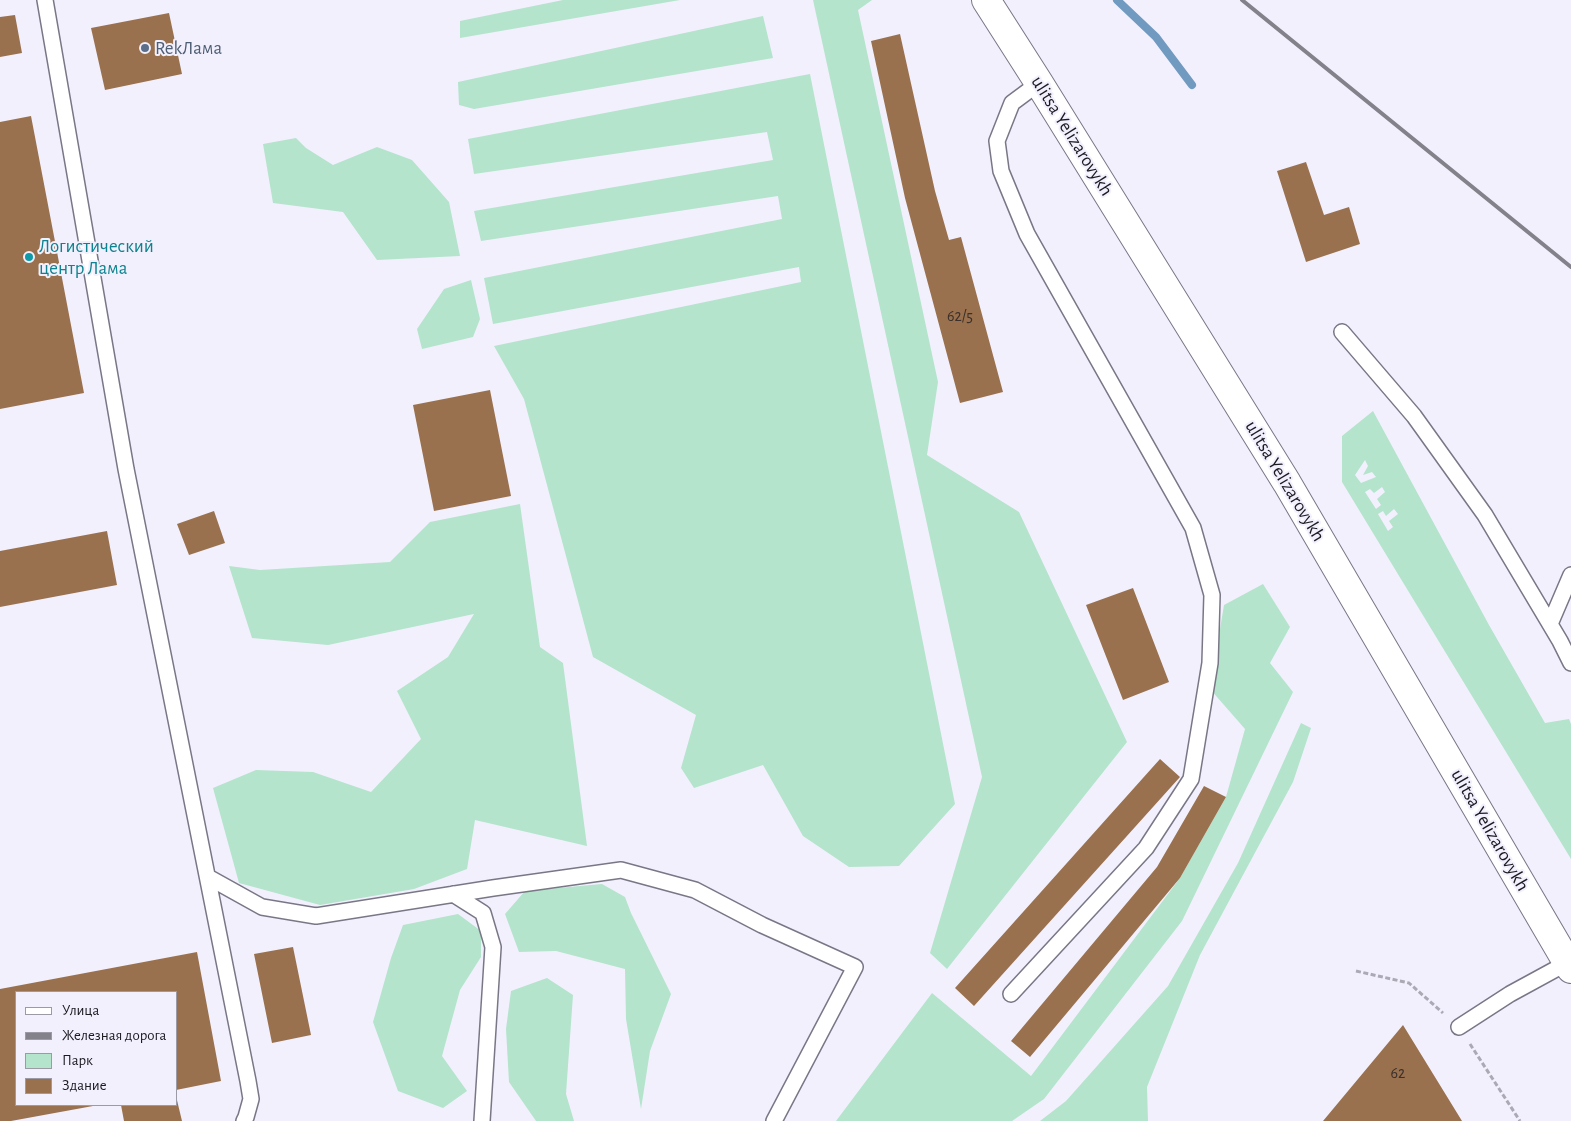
<!DOCTYPE html>
<meta charset="utf-8">
<style>
body{margin:0}
#map{position:relative;width:1571px;height:1121px;overflow:hidden;background:#f2f0fd;font-family:"Alegreya Sans",sans-serif}
canvas{display:block}
.legend{position:absolute;left:15px;top:991px;width:162px;height:115px;box-sizing:border-box;background:#f2f0fd;border:1px solid #9c9aa5;margin:0;padding:6px 9px;list-style:none;font-size:15px;color:#1b1a20}
.legend li{display:flex;align-items:center;gap:10px;height:25px}
.legend b{width:25px;border:1px solid #9c9aa5}
</style>
<div id="map">
<canvas width="1571" height="1121"></canvas>
<ul class="legend">
<li><b style="height:6px;background:#fff"></b>Улица</li>
<li><b style="height:6px;background:#83828b"></b>Железная дорога</li>
<li><b style="height:14px;background:#b4e4cc"></b>Парк</li>
<li><b style="height:14px;background:#9a714e"></b>Здание</li>
</ul>
</div>
<script>
const ctx = document.querySelector('canvas').getContext('2d');
ctx.lineJoin = 'round';
function paint(path, color) {
  ctx.fillStyle = color;
  ctx.fill(path, 'evenodd');
}
function toPath(rows) {
  const path = new Path2D();
  for (const r of rows) {
    path.moveTo(r[0], r[1]);
    for (let i = 2; i < r.length; i += 2) path.lineTo(r[i], r[i + 1]);
  }
  return path;
}
function strokePath(path, color, width, dash) {
  ctx.strokeStyle = color;
  ctx.lineWidth = width;
  ctx.lineCap = dash ? 'butt' : 'round';
  ctx.setLineDash(dash || []);
  ctx.stroke(path);
}
function write(font, color, halo, rows, align = 'center') {
  ctx.font = font + ' "Alegreya Sans",sans-serif';
  ctx.lineWidth = 4;
  ctx.setLineDash([]);
  ctx.textBaseline = 'middle';
  ctx.strokeStyle = halo;
  ctx.fillStyle = color;
  for (const [text, x, y, turn = 0] of rows) {
    ctx.save();
    ctx.translate(x, y);
    ctx.rotate((+turn || 0) * Math.PI / 180);
    ctx.textAlign = isNaN(turn) ? turn : align;
    if (halo) ctx.strokeText(text, 0, 0);
    ctx.fillText(text, 0, 0);
    ctx.restore();
  }
}
paint(toPath([
 [563,0,680,0,460,38,460,21],
 [813,0,872,0,858,10,938,382,927,455,1019,512,1127,742,947,969,930,953,982,777],
 [763,16,773,58,474,109,459,105,458,82],
 [810,74,955,804,899,866,849,867,803,836,763,765,694,788,681,768,696,715,593,657,524,399,494,346,801,282,799,267,493,324,484,278,782,219,778,196,481,241,474,211,773,160,767,132,474,174,468,139],
 [296,138,306,148,333,165,377,147,412,160,449,202,460,256,377,260,343,212,273,203,263,144],
 [471,280,480,319,473,337,422,349,417,329,444,289],
 [1373,411,1489,625,1545,723,1569,719,1571,724,1571,859,1342,482,1342,436],
 [1365,460,1368,466,1363,475,1372,472,1376,477,1361,483,1355,475],
 [1382,487,1385,492,1377,499,1381,505,1376,509,1365,492,1370,489,1374,493],
 [1394,509,1398,514,1389,521,1393,527,1388,531,1378,514,1383,511,1386,516],
 [520,504,540,647,563,663,587,846,475,820,467,869,414,889,320,905,239,883,213,788,256,770,313,772,371,792,421,739,397,691,448,657,474,614,328,645,252,638,229,566,260,570,390,562,430,522],
 [1263,584,1290,627,1270,663,1293,692,1182,921,1044,1099,1012,1121,836,1121,932,993,1031,1076,1180,878,1226,797,1245,729,1210,689,1224,605],
 [1301,723,1311,728,1293,782,1200,955,1147,1087,1148,1121,1040,1121,1066,1101,1168,986,1238,863],
 [602,884,625,897,631,913,671,994,650,1051,641,1109,626,1019,625,969,556,951,519,952,505,914,525,891],
 [458,914,481,931,481,957,460,990,442,1056,467,1091,443,1108,398,1091,373,1022,391,958,403,925],
 [547,978,573,995,566,1094,574,1121,536,1121,509,1082,506,1029,511,991]
]), '#b4e4cc');
strokePath(toPath([
 [1117,0,1156,37,1192,85]
]), '#719ac0', 8);
paint(toPath([
 [169,13,182,74,105,90,91,28],
 [15,15,22,53,0,57,0,17],
 [900,34,935,191,949,240,961,237,1003,392,960,403,905,198,871,41],
 [31,116,84,393,0,409,0,122],
 [1306,162,1324,215,1349,207,1360,244,1306,262,1277,171],
 [490,390,511,496,434,511,413,405],
 [214,511,225,543,189,555,177,524],
 [107,531,117,585,0,607,0,551],
 [1133,588,1169,682,1123,700,1086,605],
 [1160,759,1180,777,974,1006,955,988],
 [1204,786,1226,797,1180,878,1030,1057,1011,1041,1157,867],
 [293,947,311,1035,272,1043,254,954],
 [197,952,221,1081,176,1090,176,992,16,992,16,1105,93,1106,11,1121,0,1121,0,989],
 [1403,1025,1462,1121,1323,1121],
 [176,1096,182,1121,124,1121,121,1105,176,1105]
]), '#9a714e');
const lane = toPath([
 [45,0,126,469,248,1081,251,1099,246,1117,244,1121],
 [1342,332,1414,416,1485,515,1560,641,1571,663],
 [1550,624,1571,575],
 [208,877,262,907,316,916,493,888,621,870,695,890,762,925,855,967,774,1121],
 [453,894,483,913,493,947,482,1121],
 [1011,994,1146,848,1191,779,1210,663,1212,595,1193,528,1027,234,1001,171,997,141,1012,103,1039,83],
 [1459,1027,1510,994,1567,963]
]);
const primary = toPath([
 [986,0,1039,83,1287,483,1571,969]
]);
strokePath(lane, '#797786', 18);
strokePath(primary, '#797786', 30);
strokePath(toPath([
 [1356,971,1409,983,1443,1013],
 [1470,1044,1520,1121]
]), '#aba9b4', 3, [5, 2.5]);
strokePath(lane, '#fff', 15);
strokePath(primary, '#fff', 28);
strokePath(toPath([
 [1242,0,1571,267]
]), '#83828b', 4);
for (const [x, y, r, color] of [
 [145,48,5,"#5c6f8a"],
 [29,257,5,"#0f9aa8"]
]) {
  const dot = new Path2D();
  dot.arc(x, y, r, 0, 2 * Math.PI);
  ctx.fillStyle = color;
  ctx.fill(dot);
  strokePath(dot, '#f2f0fd', 2);
}
write('16px', '#3b302c', null, [
 ["62/5",960,316],
 ["62",1398,1073]
]);
write('19px', '#4e5e75', '#f2f0fd', [
 ["RekЛама",155,48]
], 'left');
write('19px', '#1b1a20', '#f2f0fd', [
 ["ulitsa Yelizarovykh",1072,136,58],
 ["ulitsa Yelizarovykh",1285,481,59],
 ["ulitsa Yelizarovykh",1490,830,60]
]);
write('19px', '#0d838f', '#f2f0fd', [
 ["Логистический",39,246],
 ["центр Лама",39,268]
], 'left');
</script>
